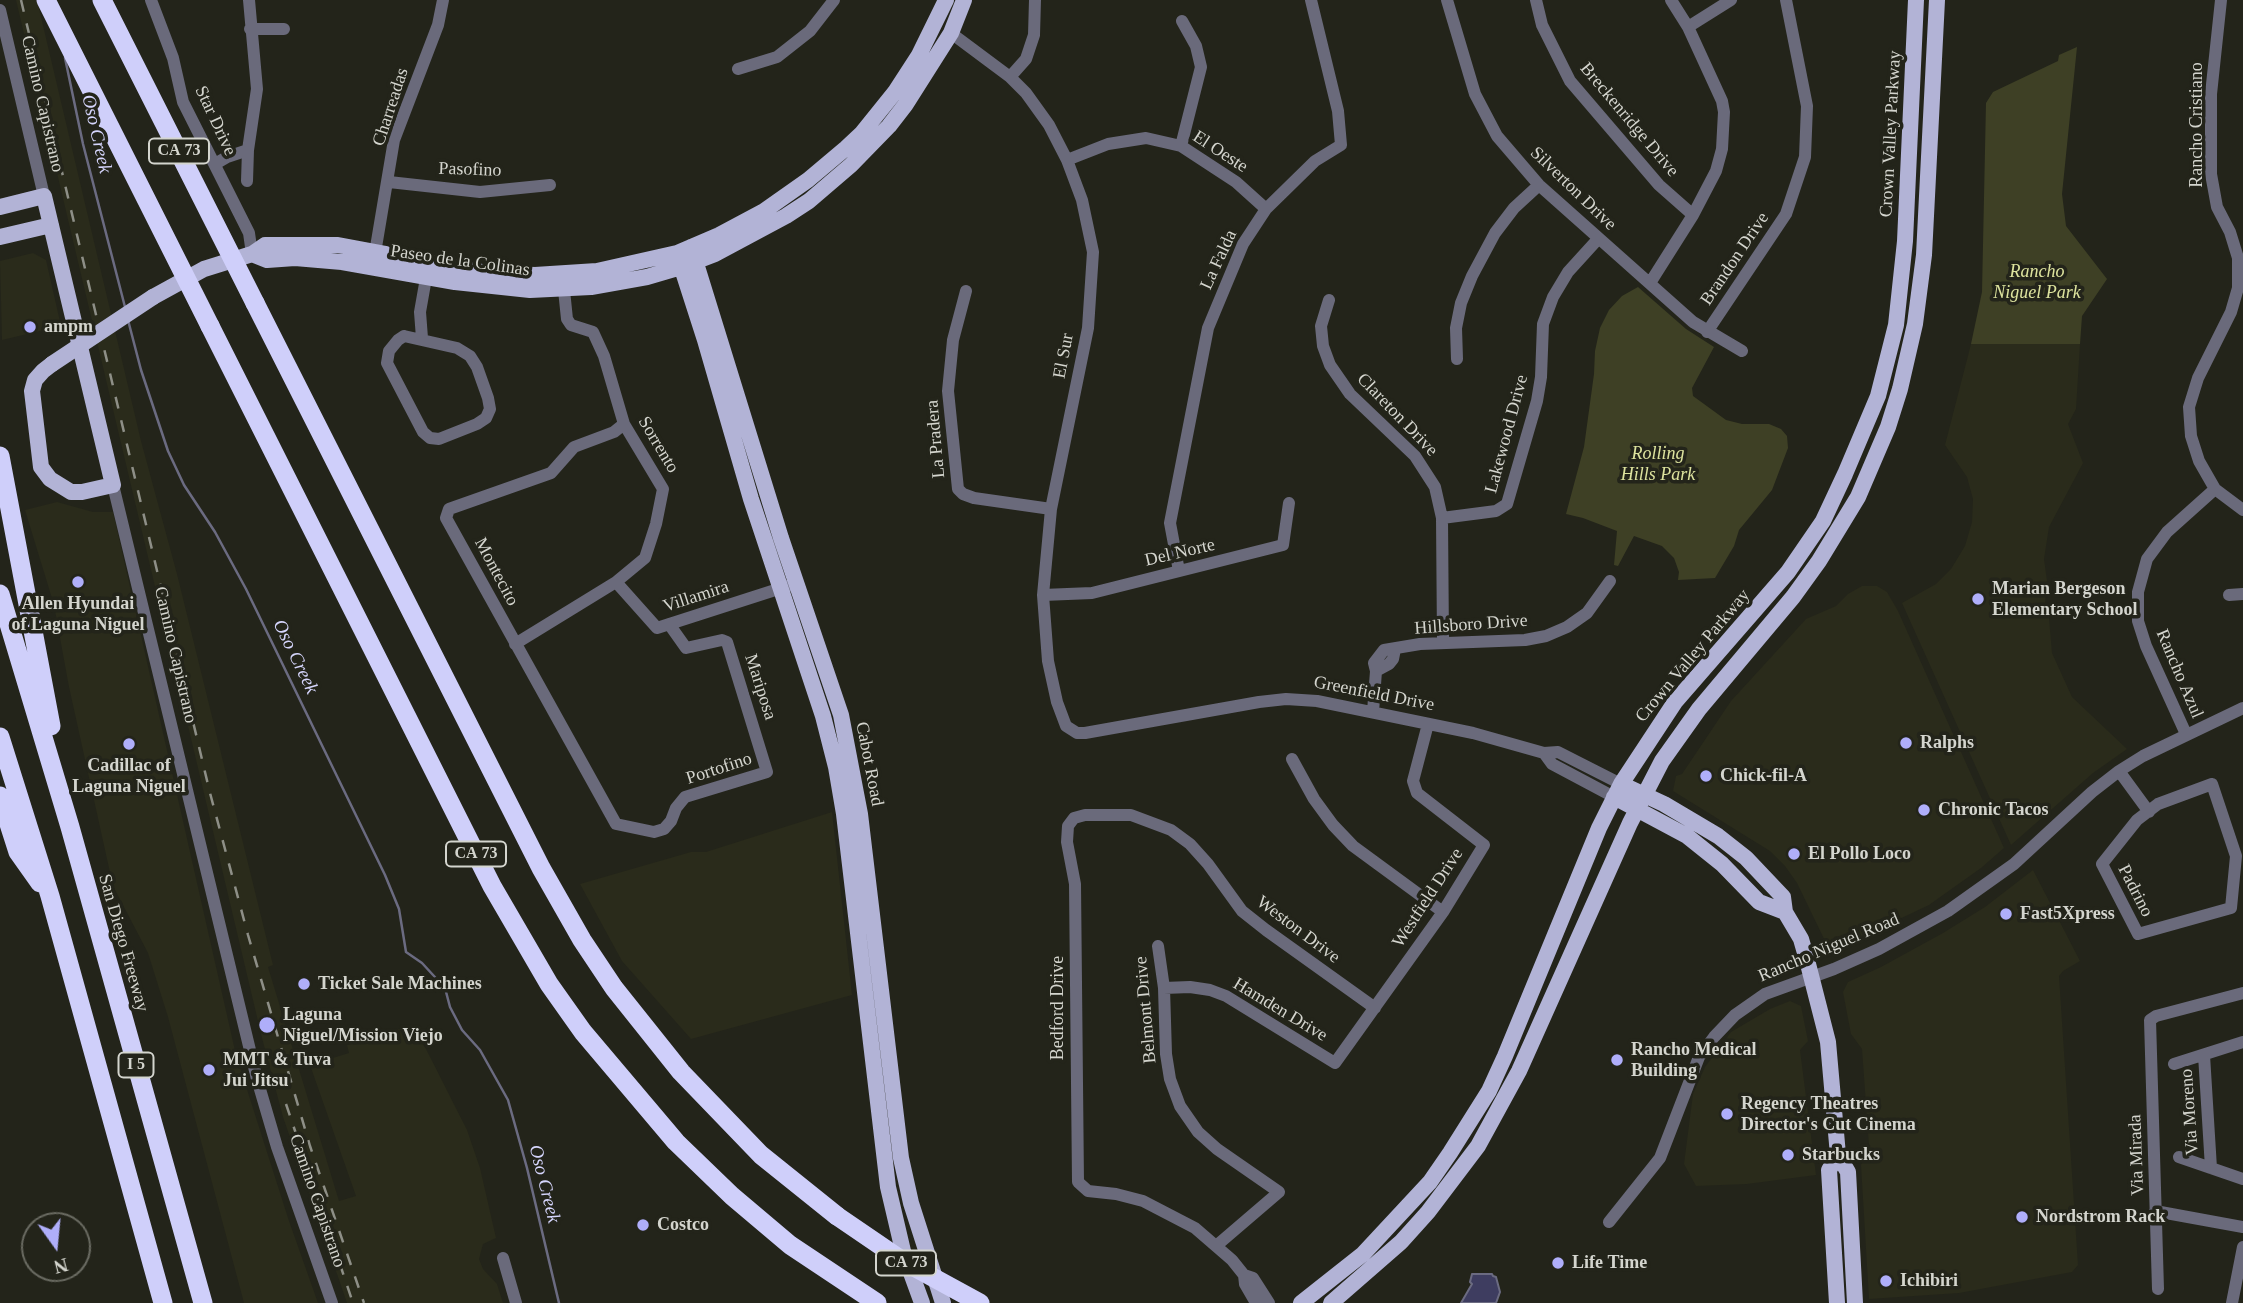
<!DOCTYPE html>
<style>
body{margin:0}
#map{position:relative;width:2243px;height:1303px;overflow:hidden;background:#23241a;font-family:Georgia,serif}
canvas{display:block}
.north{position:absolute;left:21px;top:1212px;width:70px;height:70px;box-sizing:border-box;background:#23241a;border:2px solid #6a6b62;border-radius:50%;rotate:165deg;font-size:19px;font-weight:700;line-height:28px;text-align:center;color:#d4d5ce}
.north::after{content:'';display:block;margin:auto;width:24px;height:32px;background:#afaefa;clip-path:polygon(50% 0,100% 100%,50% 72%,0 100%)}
</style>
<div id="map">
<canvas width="2243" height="1303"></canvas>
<div class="north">N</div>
</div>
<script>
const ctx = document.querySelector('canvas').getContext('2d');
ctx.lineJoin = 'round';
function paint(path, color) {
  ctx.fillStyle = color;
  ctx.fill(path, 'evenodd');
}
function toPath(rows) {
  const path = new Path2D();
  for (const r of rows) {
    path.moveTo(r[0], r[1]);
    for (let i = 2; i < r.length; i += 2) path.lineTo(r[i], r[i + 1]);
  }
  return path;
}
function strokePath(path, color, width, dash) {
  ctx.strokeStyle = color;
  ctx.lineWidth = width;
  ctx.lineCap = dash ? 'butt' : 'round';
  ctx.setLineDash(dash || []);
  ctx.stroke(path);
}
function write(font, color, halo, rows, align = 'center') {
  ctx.font = font + ' Georgia,serif';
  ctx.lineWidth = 7;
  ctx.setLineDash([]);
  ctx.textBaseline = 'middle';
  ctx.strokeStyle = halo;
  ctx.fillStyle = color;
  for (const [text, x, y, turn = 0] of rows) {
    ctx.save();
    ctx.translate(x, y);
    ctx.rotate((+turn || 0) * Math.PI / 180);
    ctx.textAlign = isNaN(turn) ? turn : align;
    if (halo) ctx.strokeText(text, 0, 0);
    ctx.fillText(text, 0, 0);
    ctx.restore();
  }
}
paint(toPath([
 [16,0,37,0,141,441,177,574,273,965,268,967,339,1201,356,1196,310,1065,349,1053,347,1045,402,1028,416,1037,425,1047,467,1130,480,1168,496,1238,483,1244,479,1259,483,1269,497,1284,503,1303,347,1303,283,1117,262,1038],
 [33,253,46,260,61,326,2,340,0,261],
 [1971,344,2080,344,2076,409,2068,424,2083,463,2049,527,2044,559,2047,581,2045,604,2049,618,2052,653,2072,697,2127,749,2093,773,2011,845,1902,603,1936,584,1951,569,1965,546,1972,522,1973,499,1967,477,1945,445],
 [57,502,93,512,113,512,236,1055,289,1221,318,1303,244,1303,168,1017,148,953,113,886,69,687,54,605,25,510],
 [1862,586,1877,586,1887,592,1898,611,2004,848,1981,868,1929,905,1836,949,1827,945,1797,883,1785,866,1770,851,1673,791,1676,776,1682,774,1731,701,1806,619,1836,606,1848,594],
 [832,812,852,995,691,1039,622,961,580,884,691,852,706,852],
 [2033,870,2080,961,2063,971,2059,976,2078,1265,2072,1272,1959,1293,1869,1299,1861,1165,1869,1146,1862,1049,1851,1034,1843,992,1848,982,1881,967,1943,933,1985,907],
 [1790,1001,1801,1006,1808,1041,1800,1050,1816,1175,1747,1184,1696,1186,1684,1164,1693,1094,1705,1067,1731,1032,1770,1009]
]), '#2a2b1b');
paint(toPath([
 [2077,47,2062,194,2066,226,2107,279,2082,316,2080,344,1971,344,1982,292,1986,103,1993,92,2058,61,2059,55],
 [1638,287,1686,329,1714,347,1692,388,1693,396,1726,420,1742,424,1769,424,1781,429,1787,436,1788,448,1772,490,1739,530,1734,546,1715,578,1678,580,1679,572,1674,558,1662,546,1634,536,1618,566,1614,565,1617,531,1583,518,1566,514,1584,447,1594,374,1595,351,1600,328,1609,310,1622,296]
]), '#3e4025');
const water = toPath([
 [1472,1274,1492,1274,1493,1276,1496,1277,1500,1292,1496,1303,1461,1303,1472,1284,1470,1282,1472,1274]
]);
paint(water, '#3e3d60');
strokePath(water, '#6b6b81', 2);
strokePath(toPath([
 [65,58,83,144,125,307],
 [128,320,141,370,168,451,184,485,215,532,246,589,385,875,399,909,406,952,422,963,445,988,450,1007,462,1030,480,1050,508,1100,527,1168,559,1303]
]), '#6b6b81', 2.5);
strokePath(toPath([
 [151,0,173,58,183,102,249,233,252,254],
 [1447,0,1475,94,1497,136,1539,185,1693,322,1742,351],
 [1536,0,1542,25,1570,81,1659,185,1693,215],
 [2221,0,2211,94,2211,174,2217,207,2230,232,2238,258,2238,288,2231,312,2198,378,2189,407,2191,436,2199,461,2215,489,2243,510],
 [0,10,44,196],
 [1688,27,1731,0],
 [250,29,284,29],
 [951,33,1010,77,1026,93,1049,125,1067,160,1082,200,1093,252,1088,328,1051,509,1043,595,1048,661,1057,702,1066,726,1077,733,1085,733,1259,702,1286,699,1317,701,1473,733,1544,753,1558,752,1621,784],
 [738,69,777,57,810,31,834,0],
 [1010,77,1026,59,1034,35,1035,0],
 [1181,146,1201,67,1196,46,1182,21],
 [1067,160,1108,144,1146,138,1181,146,1236,182,1266,209],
 [215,164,227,157,248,150,257,89,249,0],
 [247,181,248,150],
 [389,182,480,192,550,185],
 [374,259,394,140,438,25,443,0],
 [1650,283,1693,215,1716,171,1722,149,1724,112,1722,101,1688,27,1671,0],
 [966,291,953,340,948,391,958,489,963,494,974,498,1051,509],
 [1329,300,1321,326,1323,346,1330,365,1350,394,1415,456,1435,487,1442,518,1443,642],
 [1707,332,1786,214,1805,157,1807,106,1786,0],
 [404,336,457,348,470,356,477,367,488,398,490,409,486,418,477,424,439,439,430,438,423,432,387,363,389,351,398,340,404,336],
 [422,338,420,312,426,278],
 [1457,359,1456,328,1461,303,1472,276,1495,233,1514,208,1539,185],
 [624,424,614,432,574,447,551,473,449,509,446,518,616,824,654,832,664,829,671,821,676,808,685,797,767,772,727,642,722,640,686,648,669,624],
 [113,485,257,1079,277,1147,332,1303],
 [1442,518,1496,511,1507,504,1537,401,1541,377,1543,324,1553,297,1568,272,1598,239],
 [1179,571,1170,523,1208,328,1243,244,1266,209,1315,161,1341,145,1338,111,1311,0],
 [616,582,657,628,797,583],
 [1043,595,1092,593,1283,545,1289,503],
 [2229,595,2243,594],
 [515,644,616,582,645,558,656,524,663,489,624,424,604,356,593,332,571,325,567,319,564,290],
 [1376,671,1389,664,1393,659,1395,649],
 [1373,712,1376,671,1374,663,1384,650,1420,644,1525,640,1546,636,1567,627,1587,613,1610,581],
 [2186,734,2146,646,2138,621,2138,592,2147,559,2167,532,2215,489],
 [1544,753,1552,764,1614,797],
 [1292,759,1314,799,1333,825,1353,846,1443,912],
 [2119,771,2149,812],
 [2212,784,2236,856,2231,908,2138,934,2102,864,2137,820,2158,804,2212,784],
 [1158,946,1164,988,1166,1054,1170,1079,1180,1106,1198,1132,1217,1149,1279,1192,1216,1246],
 [1164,988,1190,987,1210,990,1226,996,1335,1063,1443,912,1484,845,1417,793,1413,781,1428,724],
 [2204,1055,2211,1168],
 [2174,1064,2243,1042],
 [2179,1157,2243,1179],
 [2155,1211,2243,1227],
 [1609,1222,1660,1158,1699,1057,1714,1037,1735,1015,1765,994,1834,969,1879,949,1948,911,2014,864,2092,792,2119,771,2143,756,2243,708],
 [503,1258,516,1303],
 [1244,1275,1245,1284,1256,1303],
 [2158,1289,2150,1020,2156,1016,2243,993],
 [1269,1303,1253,1278,1244,1275,1232,1260,1195,1228,1143,1201,1116,1194,1088,1191,1078,1182,1075,884,1067,842,1068,826,1074,818,1085,815,1131,815,1171,830,1190,844,1208,864,1242,911,1266,930,1375,1008],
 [2232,1303,2243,1247]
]), '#6a6a7b', 12);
strokePath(toPath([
 [0,207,44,196,113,485,82,492,71,492,50,479,41,467,32,391,35,380,43,371,52,364],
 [0,237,51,225],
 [691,247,781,538,841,715,860,814,901,1158,911,1203,943,1303],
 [677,253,705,340,751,499,823,716,836,767,844,814,888,1187,903,1251,922,1303],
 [252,254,267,260,295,258,342,262,455,282,530,290,591,287,647,277,681,267,715,254,786,216,809,201,851,165,889,126,906,104,951,33,964,0],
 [153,297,204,269,252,254,265,245,338,245,488,273,535,275,597,271,677,253,719,235,764,211,808,180,846,148,862,133,895,92,919,55,946,0],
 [1621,784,1664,804,1718,836,1746,858,1783,897,1785,912,1801,939,1807,960,1828,1042,1838,1155,1848,1172,1855,1303],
 [1614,797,1687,836,1722,864,1759,902,1785,912],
 [1301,1303,1363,1254,1430,1182,1450,1153,1489,1091,1505,1056,1599,828,1621,784,1675,702,1788,572,1823,521,1845,474,1878,396,1896,325,1905,241,1916,0],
 [1331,1303,1401,1242,1428,1212,1478,1146,1519,1071,1630,823,1662,761,1699,709,1793,597,1819,561,1858,497,1888,427,1900,389,1915,324,1924,255,1937,0],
 [1837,1303,1829,1170,1838,1155]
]), '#b2b3d6', 16);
strokePath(toPath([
 [255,303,541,868,582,940,614,988,681,1072,761,1155,837,1216],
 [210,326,492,886,549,984,583,1032,676,1142,732,1196,790,1245,877,1303],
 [0,456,51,726],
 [0,594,70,827,203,1303],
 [0,737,50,896,163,1303],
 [0,796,18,852,40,883]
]), '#cfcffa', 19);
strokePath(toPath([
 [21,0,210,793,248,935,310,1146,364,1303],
 [286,1104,353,1303]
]), '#8e8f87', 2.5, [12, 12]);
strokePath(toPath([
 [52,364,153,297]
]), '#b2b3d6', 16);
strokePath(toPath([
 [46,0,210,326],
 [102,0,255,303],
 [837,1216,903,1261,980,1303]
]), '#cfcffa', 19);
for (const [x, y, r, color] of [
 [30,327,7,"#afaefa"],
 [78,582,7,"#afaefa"],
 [1978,599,7,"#afaefa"],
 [1906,743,7,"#afaefa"],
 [129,744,7,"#afaefa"],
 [1706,776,7,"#afaefa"],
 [1924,810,7,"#afaefa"],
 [1794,854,7,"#afaefa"],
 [2006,914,7,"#afaefa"],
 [304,984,7,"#afaefa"],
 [267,1025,9,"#afaefa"],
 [1617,1060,7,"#afaefa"],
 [209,1070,7,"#afaefa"],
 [1727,1114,7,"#afaefa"],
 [1788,1155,7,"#afaefa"],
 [2022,1217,7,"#afaefa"],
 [643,1225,7,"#afaefa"],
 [1558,1263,7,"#afaefa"],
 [1886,1281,7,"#afaefa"]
]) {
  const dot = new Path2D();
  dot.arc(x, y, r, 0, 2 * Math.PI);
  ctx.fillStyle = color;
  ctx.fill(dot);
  strokePath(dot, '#23241a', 2.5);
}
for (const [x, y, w] of [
 [179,151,60],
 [476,854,60],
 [136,1065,35],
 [906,1263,60]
]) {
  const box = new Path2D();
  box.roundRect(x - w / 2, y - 12.5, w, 25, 5);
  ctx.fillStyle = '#23241a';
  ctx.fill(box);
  strokePath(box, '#d4d5ce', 2);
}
write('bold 16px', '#d4d5ce', null, [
 ["CA 73",179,151],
 ["CA 73",476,854],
 ["I 5",136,1065],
 ["CA 73",906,1263]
]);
write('18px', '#d4d5ce', '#23241a', [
 ["Camino Capistrano",42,104,77],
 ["Charreadas",391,107,-72],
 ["Breckenridge Drive",1629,120,50],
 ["Star Drive",215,121,65],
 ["Rancho Cristiano",2197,125,-90],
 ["Crown Valley Parkway",1891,134,-87],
 ["El Oeste",1220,152,33],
 ["Pasofino",470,170,2],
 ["Silverton Drive",1573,189,44],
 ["Brandon Drive",1735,259,-56],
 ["La Falda",1219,260,-65],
 ["Paseo de la Colinas",460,261,8],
 ["El Sur",1064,356,-79],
 ["Clareton Drive",1397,415,46],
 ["Lakewood Drive",1507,434,-75],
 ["La Pradera",936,439,-95],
 ["Sorrento",658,445,59],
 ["Del Norte",1180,553,-13],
 ["Montecito",496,572,62],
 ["Villamira",696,597,-18],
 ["Hillsboro Drive",1471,625,-4],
 ["Camino Capistrano",175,655,77],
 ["Crown Valley Parkway",1693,656,-50],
 ["Rancho Azul",2179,674,67],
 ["Mariposa",760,687,72],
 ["Greenfield Drive",1374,694,11],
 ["Cabot Road",869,764,79],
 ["Portofino",719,769,-18],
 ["Padrino",2135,891,63],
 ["Westfield Drive",1428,898,-57],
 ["Weston Drive",1298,930,37],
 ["San Diego Freeway",123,943,74],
 ["Rancho Niguel Road",1829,948,-23],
 ["Bedford Drive",1058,1008,-90],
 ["Belmont Drive",1146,1010,-95],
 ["Hamden Drive",1280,1010,31],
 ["Via Moreno",2190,1112,-94],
 ["Via Mirada",2137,1155,-92],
 ["Camino Capistrano",317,1201,71]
]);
write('italic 18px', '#dde39e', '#23241a', [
 ["Rancho",2037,272],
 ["Niguel Park",2037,293],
 ["Rolling",1658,454],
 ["Hills Park",1658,475]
]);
write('bold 18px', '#d4d5ce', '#23241a', [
 ["ampm",44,327],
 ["Marian Bergeson",1992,589],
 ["Elementary School",1992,610],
 ["Allen Hyundai",78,604,"center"],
 ["of Laguna Niguel",78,625,"center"],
 ["Ralphs",1920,743],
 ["Cadillac of",129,766,"center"],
 ["Laguna Niguel",129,787,"center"],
 ["Chick-fil-A",1720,776],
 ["Chronic Tacos",1938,810],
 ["El Pollo Loco",1808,854],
 ["Fast5Xpress",2020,914],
 ["Ticket Sale Machines",318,984],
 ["Laguna",283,1015],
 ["Niguel/Mission Viejo",283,1036],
 ["Rancho Medical",1631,1050],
 ["Building",1631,1071],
 ["MMT & Tuva",223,1060],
 ["Jui Jitsu",223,1081],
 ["Regency Theatres",1741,1104],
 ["Director's Cut Cinema",1741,1125],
 ["Starbucks",1802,1155],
 ["Nordstrom Rack",2036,1217],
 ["Costco",657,1225],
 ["Life Time",1572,1263],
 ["Ichibiri",1900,1281]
], 'left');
write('italic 19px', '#d5d5fc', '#23241a', [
 ["Oso Creek",96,134,77],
 ["Oso Creek",295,657,64],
 ["Oso Creek",544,1184,76]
]);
</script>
